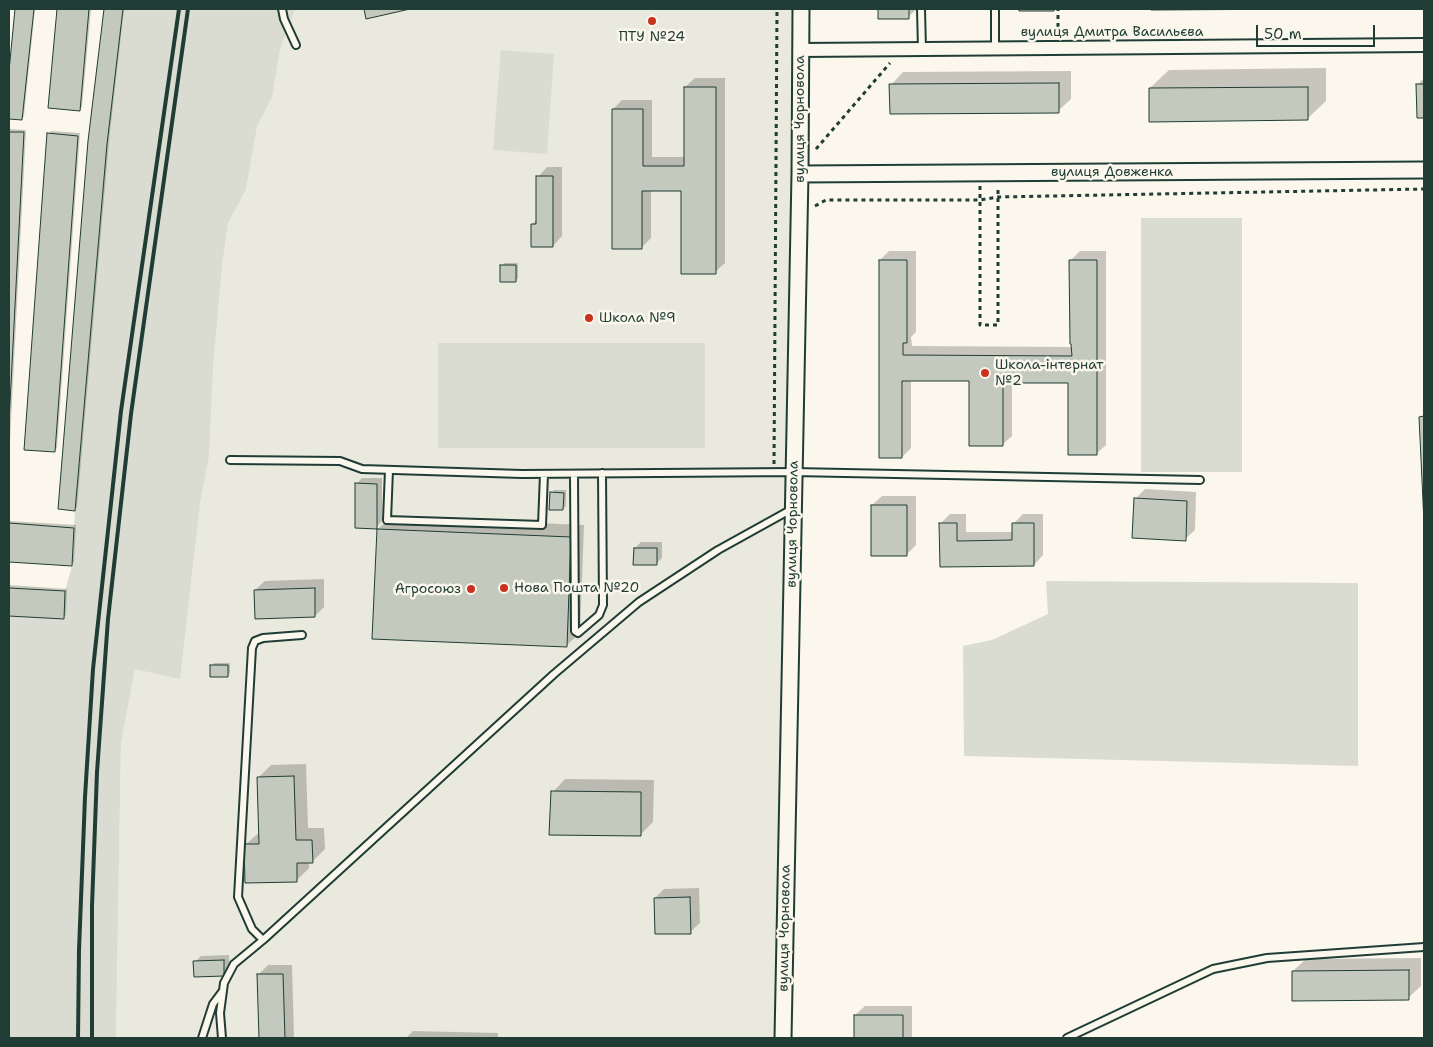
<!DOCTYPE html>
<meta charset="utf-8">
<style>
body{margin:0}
#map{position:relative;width:1433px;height:1047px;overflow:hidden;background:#fbf7ec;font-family:"Shantell Sans",sans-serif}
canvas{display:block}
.frame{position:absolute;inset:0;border:10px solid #1f3d34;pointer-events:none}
.scale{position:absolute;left:1256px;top:25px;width:119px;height:22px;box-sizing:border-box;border:2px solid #1f3d34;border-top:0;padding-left:6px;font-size:15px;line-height:18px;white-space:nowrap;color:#1f3d34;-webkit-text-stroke:4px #fbf7ec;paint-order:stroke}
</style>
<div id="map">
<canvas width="1433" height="1047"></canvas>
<div class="frame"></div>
<div class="scale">50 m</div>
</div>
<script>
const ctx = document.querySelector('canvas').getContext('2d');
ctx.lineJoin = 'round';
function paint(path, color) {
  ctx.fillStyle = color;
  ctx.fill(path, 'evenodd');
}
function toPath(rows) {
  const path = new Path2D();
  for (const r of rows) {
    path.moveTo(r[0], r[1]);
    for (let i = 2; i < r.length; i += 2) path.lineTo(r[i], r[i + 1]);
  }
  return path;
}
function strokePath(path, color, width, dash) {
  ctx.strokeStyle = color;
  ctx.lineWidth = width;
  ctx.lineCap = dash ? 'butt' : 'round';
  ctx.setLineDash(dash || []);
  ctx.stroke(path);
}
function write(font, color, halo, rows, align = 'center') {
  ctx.font = font + ' "Shantell Sans",sans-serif';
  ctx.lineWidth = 5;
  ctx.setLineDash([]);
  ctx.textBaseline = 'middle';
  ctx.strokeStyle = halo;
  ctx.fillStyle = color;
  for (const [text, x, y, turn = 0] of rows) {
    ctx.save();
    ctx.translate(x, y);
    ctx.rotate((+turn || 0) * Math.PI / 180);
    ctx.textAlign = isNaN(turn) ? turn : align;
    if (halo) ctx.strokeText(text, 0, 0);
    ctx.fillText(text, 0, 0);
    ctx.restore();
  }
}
paint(toPath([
 [226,9,794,9,793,174,775,1038,116,1038,121,743,135,669]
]), '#eae9de');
paint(toPath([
 [123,9,295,9,280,49,272,97,257,126,246,189,228,223,222,265,213,366,209,456,200,503,180,679,135,669,121,743,116,1038,9,1038,9,616,64,618,65,591,72,566,75,511,107,144],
 [501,50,554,54,547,154,493,150],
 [1141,218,1242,218,1242,472,1141,472],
 [438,343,705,343,705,448,438,448],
 [1046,581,1358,583,1358,766,964,756,963,646,992,640,1048,614]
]), '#dbdcd1');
paint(toPath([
 [16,9,35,9,24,116,22,119,9,118,9,83],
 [58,9,91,9,82,107,79,110,49,107],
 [105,9,124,9,109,141,77,507,74,510,90,141],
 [879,9,917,9,908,17,879,18],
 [1326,68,1326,101,1307,119,1150,88,1169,70],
 [1071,71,1071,99,1058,111,891,85,903,72],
 [695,78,725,78,725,263,715,272,683,190,651,190,651,238,641,248,613,109,622,100,652,100,652,157,685,157,685,87],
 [1424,78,1424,116,1418,116,1418,84],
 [9,129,26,130,9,460],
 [51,131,80,133,57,448,54,451,49,134],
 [547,167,562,167,562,236,553,246,533,224,537,219,538,177],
 [889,251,916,251,916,332,911,337,912,346,1073,347,1071,260,1080,251,1106,251,1106,445,1096,454,1070,382,1012,382,1012,436,1002,445,971,380,911,380,911,448,902,457,880,260],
 [504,263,518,263,518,278,516,281,502,266],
 [1424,414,1424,495,1421,417],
 [362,478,382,478,382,521,376,527,356,484],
 [1145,489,1196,492,1195,530,1185,539,1135,499],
 [554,490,566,490,566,506,563,509,551,493],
 [882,496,916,496,916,545,906,555,872,505],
 [950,514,966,514,966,532,1013,532,1013,524,1023,514,1043,514,1043,555,1034,565,941,566,941,523],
 [391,517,584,525,580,633,567,645,378,529],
 [9,521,76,525,74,562,71,565,9,561],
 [641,542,662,542,662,558,656,564,635,548],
 [324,579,324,607,315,616,255,590,265,581],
 [9,585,67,589,66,615,63,617,9,614],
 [214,663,230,663,230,673,227,676,211,666],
 [306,764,308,828,324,828,325,849,312,862,309,862,309,868,297,880,246,844,260,832,258,778,271,765],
 [565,779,654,780,653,822,640,835,553,792],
 [699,888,700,923,690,932,655,898,664,889],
 [229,955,230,969,224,975,195,962,201,956],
 [1421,958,1421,986,1408,998,1293,971,1306,959],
 [268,965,292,965,294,1038,260,1038,258,975],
 [865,1006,912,1006,912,1038,856,1038,855,1015],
 [413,1031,498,1033,498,1038,406,1038]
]), '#0003');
const building = toPath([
 [15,9,34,9,22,120,9,119,9,71,15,9],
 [57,9,89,9,80,111,48,108,57,9],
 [104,9,123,9,107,144,75,511,58,509,88,141,104,9],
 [364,9,410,9,366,19,364,9],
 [878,9,909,9,909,19,878,19,878,9],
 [1019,9,1054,9,1054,11,1019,11,1019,9],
 [1151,9,1317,9,1151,10,1151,9],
 [1059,83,1059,113,890,114,889,84,1059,83],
 [1416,84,1424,84,1424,118,1417,118,1416,84],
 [684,87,716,87,716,274,681,274,681,191,642,191,642,249,612,249,612,109,643,109,643,166,684,166,684,87],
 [1308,87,1308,120,1149,122,1149,88,1308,87],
 [9,132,24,132,9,422,9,132],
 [47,133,78,136,55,452,24,450,47,133],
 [536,176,553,176,553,247,531,247,531,224,536,224,536,176],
 [879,260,907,260,907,343,903,343,903,355,1072,356,1071,344,1070,344,1069,260,1097,260,1097,455,1068,455,1068,383,1003,383,1003,446,969,446,969,381,902,381,902,458,879,458,879,260],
 [500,265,516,265,516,282,500,282,500,265],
 [1424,416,1424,523,1419,417,1424,416],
 [355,483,377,484,377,529,355,528,355,483],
 [550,492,564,493,563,510,549,510,550,492],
 [1134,498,1187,501,1186,541,1132,538,1134,498],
 [871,505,907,505,907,556,871,556,871,505],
 [9,523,74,528,72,566,9,562,9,523],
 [939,523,957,523,957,541,1012,540,1012,523,1034,523,1034,566,940,567,939,523],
 [377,529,571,537,567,647,372,639,377,529],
 [634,548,657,548,657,565,633,565,634,548],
 [9,588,65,591,64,619,9,616,9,588],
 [315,588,315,617,255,619,254,590,315,588],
 [210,665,228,665,228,677,210,677,210,665],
 [294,776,296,840,312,840,313,863,297,863,297,882,245,883,244,844,259,844,257,777,294,776],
 [551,791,641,792,641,836,549,835,551,791],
 [690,897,691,934,655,934,654,898,690,897],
 [224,960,224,976,194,977,193,961,224,960],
 [1409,970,1409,1000,1292,1001,1292,971,1409,970],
 [257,974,283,974,285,1038,259,1038,257,974],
 [854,1015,903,1015,903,1038,854,1038,854,1015]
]);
paint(building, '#c4c9be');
strokePath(building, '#1f3d34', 1);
const service = toPath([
 [282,9,284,19,296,45],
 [921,9,922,49],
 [995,9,995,48],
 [230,460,340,461,362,469,522,474,794,472,1200,480],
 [389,470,387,520,542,525,544,474],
 [574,474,575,631,578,633,599,615,603,605,602,473],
 [263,940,252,929,238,897,252,648,255,641,263,638,302,635],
 [202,1038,213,1004,222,992],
 [222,1038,220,1013,224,983,234,964,263,940,554,674,639,602,718,550,792,509],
 [1067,1038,1213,969,1267,958,1424,947]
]);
const minor = toPath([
 [801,50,1424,45]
]);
const tertiary = toPath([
 [800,174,1424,170],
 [783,1038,800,174,801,9]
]);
strokePath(service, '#1f3d34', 10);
strokePath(minor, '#1f3d34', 16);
strokePath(tertiary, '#1f3d34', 19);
strokePath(toPath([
 [1058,35,1058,9],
 [816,149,890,63],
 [980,186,980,325,998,325,998,186],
 [815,206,826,200,980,200,998,197,1424,189],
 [774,464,777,9]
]), '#1f3d34', 3, [4, 4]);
strokePath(service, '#fbf7ec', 6);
strokePath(minor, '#fbf7ec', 12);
strokePath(tertiary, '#fbf7ec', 15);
strokePath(toPath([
 [78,1038,79,950,85,797,93,669,121,411,179,9],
 [92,1038,92,906,97,772,108,619,131,414,188,9]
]), '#1f3d34', 4);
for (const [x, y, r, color] of [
 [652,21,5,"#c8321e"],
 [589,318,5,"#c8321e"],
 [985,373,5,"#c8321e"],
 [504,588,5,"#c8321e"],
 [471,589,5,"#c8321e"]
]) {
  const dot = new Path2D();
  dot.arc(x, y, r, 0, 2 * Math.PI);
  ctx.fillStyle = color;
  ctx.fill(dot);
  strokePath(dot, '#fbf7ec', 2);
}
write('14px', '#1f3d34', '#fbf7ec', [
 ["вулиця Дмитра Васильєва",1112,32],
 ["вулиця Чорновола",800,119,-90],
 ["вулиця Довженка",1112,172],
 ["вулиця Чорновола",793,524,-89],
 ["вулиця Чорновола",785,928,-89]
]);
write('14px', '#1f3d34', '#fbf7ec', [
 ["ПТУ №24",652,37,"center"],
 ["Школа №9",599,318],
 ["Школа-інтернат",995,365],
 ["№2",995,381],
 ["Нова Пошта №20",514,588],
 ["Агросоюз",461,589,"right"]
], 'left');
</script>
